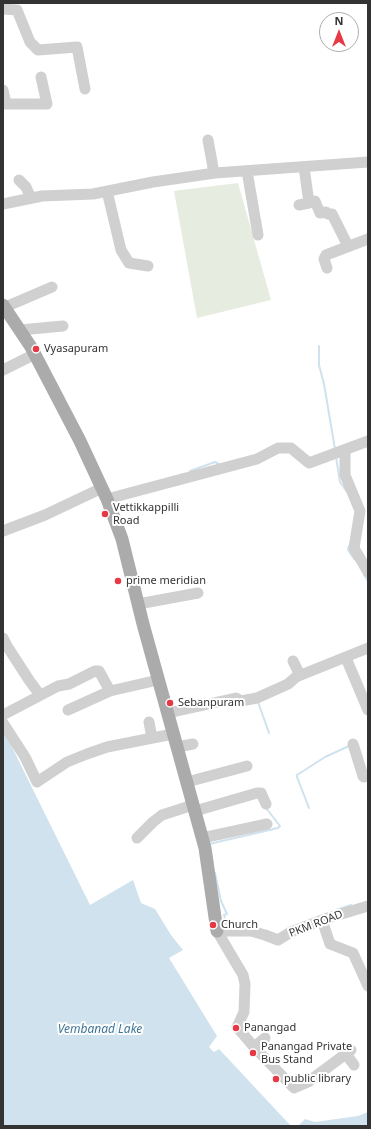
<!DOCTYPE html>
<style>
body{margin:0}
#map{position:relative;width:371px;height:1129px;overflow:hidden;background:#fff;font-family:"Noto Sans",sans-serif}
canvas{display:block}
.frame{position:absolute;inset:0;border:4px solid #333;pointer-events:none}
.north{position:absolute;left:319px;top:12px;width:40px;height:40px;box-sizing:border-box;background:#fff;border:1px solid #adadad;border-radius:50%;rotate:0deg;font-size:11px;font-weight:700;line-height:16px;text-align:center;color:#333}
.north::after{content:'';display:block;margin:auto;width:14px;height:18px;background:#e63946;clip-path:polygon(50% 0,100% 100%,50% 72%,0 100%)}
</style>
<div id="map">
<canvas width="371" height="1129"></canvas>
<div class="frame"></div>
<div class="north">N</div>
</div>
<script>
const ctx = document.querySelector('canvas').getContext('2d');
ctx.lineJoin = 'round';
function paint(path, color) {
  ctx.fillStyle = color;
  ctx.fill(path, 'evenodd');
}
function toPath(rows) {
  const path = new Path2D();
  for (const r of rows) {
    path.moveTo(r[0], r[1]);
    for (let i = 2; i < r.length; i += 2) path.lineTo(r[i], r[i + 1]);
  }
  return path;
}
function strokePath(path, color, width, dash) {
  ctx.strokeStyle = color;
  ctx.lineWidth = width;
  ctx.lineCap = dash ? 'butt' : 'round';
  ctx.setLineDash(dash || []);
  ctx.stroke(path);
}
function write(font, color, halo, rows, align = 'center') {
  ctx.font = font + ' "Noto Sans",sans-serif';
  ctx.lineWidth = 4;
  ctx.setLineDash([]);
  ctx.textBaseline = 'middle';
  ctx.strokeStyle = halo;
  ctx.fillStyle = color;
  for (const [text, x, y, turn = 0] of rows) {
    ctx.save();
    ctx.translate(x, y);
    ctx.rotate((+turn || 0) * Math.PI / 180);
    ctx.textAlign = isNaN(turn) ? turn : align;
    if (halo) ctx.strokeText(text, 0, 0);
    ctx.fillText(text, 0, 0);
    ctx.restore();
  }
}
paint(toPath([
 [238,183,271,300,197,318,174,191]
]), '#e6ecdf');
paint(toPath([
 [3,735,6,735,90,905,133,880,141,903,155,909,171,935,183,950,169,958,217,1036,209,1047,214,1052,219,1049,291,1126,3,1126],
 [368,1112,368,1126,298,1126,305,1119,315,1122,358,1116]
]), '#cfe2ee');
strokePath(toPath([
 [319,346,319,365,324,384,335,449],
 [336,457,340,482,347,492],
 [190,471,215,462,219,464],
 [349,546,348,550,354,559],
 [364,575,368,581],
 [258,702,269,733],
 [309,808,297,777,297,775,325,757,349,746],
 [209,844,278,828,280,826,266,808],
 [215,873,221,901,227,914,224,915,227,927,228,927],
 [336,910,351,905]
]), '#cfe2ee', 2);
strokePath(toPath([
 [3,9,17,10,30,42,38,50,77,47,85,89],
 [3,90,6,104,47,104,41,77],
 [208,140,214,173],
 [304,167,309,203,315,201,320,213,326,212,328,214,332,214,348,246],
 [247,171,258,235],
 [19,180,26,187,31,198],
 [107,191,121,250,129,263,148,266],
 [3,204,42,196,93,194,153,182,215,173,368,162],
 [299,205,309,203],
 [327,268,324,259,326,255,368,239],
 [3,308,52,287],
 [20,330,63,326],
 [3,370,35,354],
 [345,450,345,475,360,511,354,548,368,572],
 [107,499,257,459,278,448,291,448,309,463,368,441],
 [3,531,45,515,102,488],
 [138,604,198,593],
 [3,638,7,646,29,680,40,695],
 [346,658,368,710],
 [293,661,300,675],
 [68,710,110,691],
 [168,713,236,698,241,701,257,698,288,684,296,677,368,648],
 [3,715,58,686,69,684,95,671,99,671,110,691,158,680],
 [149,722,152,738],
 [3,723,25,757,37,782,67,762,87,754,107,747,173,734],
 [353,744,363,776,364,777,368,776],
 [177,747,193,744],
 [187,782,247,766],
 [195,811,257,793,261,793,266,804],
 [137,838,153,822,162,815,193,805],
 [202,838,267,824],
 [322,920,330,944,353,953,368,986],
 [217,931,243,975,245,984,244,1012,237,1027,254,1047,294,1088,308,1082,351,1050],
 [217,931,251,931,265,935,278,940,291,932,328,918,368,906],
 [254,1047,265,1038],
 [346,1054,354,1065]
]), '#d0d0d0', 11);
strokePath(toPath([
 [3,305,31,347,80,441,107,499,122,539,143,624,205,848,217,931]
]), '#ababab', 13);
for (const [x, y, r, color] of [
 [36,349,4,"#e63946"],
 [105,514,4,"#e63946"],
 [118,581,4,"#e63946"],
 [170,703,4,"#e63946"],
 [213,925,4,"#e63946"],
 [236,1028,4,"#e63946"],
 [253,1053,4,"#e63946"],
 [276,1079,4,"#e63946"]
]) {
  const dot = new Path2D();
  dot.arc(x, y, r, 0, 2 * Math.PI);
  ctx.fillStyle = color;
  ctx.fill(dot);
  strokePath(dot, '#fff', 1.5);
}
write('11px', '#333', '#fff', [
 ["Vyasapuram",44,349],
 ["Vettikkappilli",113,508],
 ["Road",113,521],
 ["prime meridian",126,581],
 ["Sebanpuram",178,703],
 ["Church",221,925],
 ["Panangad",244,1028],
 ["Panangad Private",261,1047],
 ["Bus Stand",261,1060],
 ["public library",284,1079]
], 'left');
write('11px', '#333', '#fff', [
 ["PKM ROAD",316,924,-21]
]);
write('italic 12px', '#3f7597', '#fff', [
 ["Vembanad Lake",100,1030]
]);
</script>
